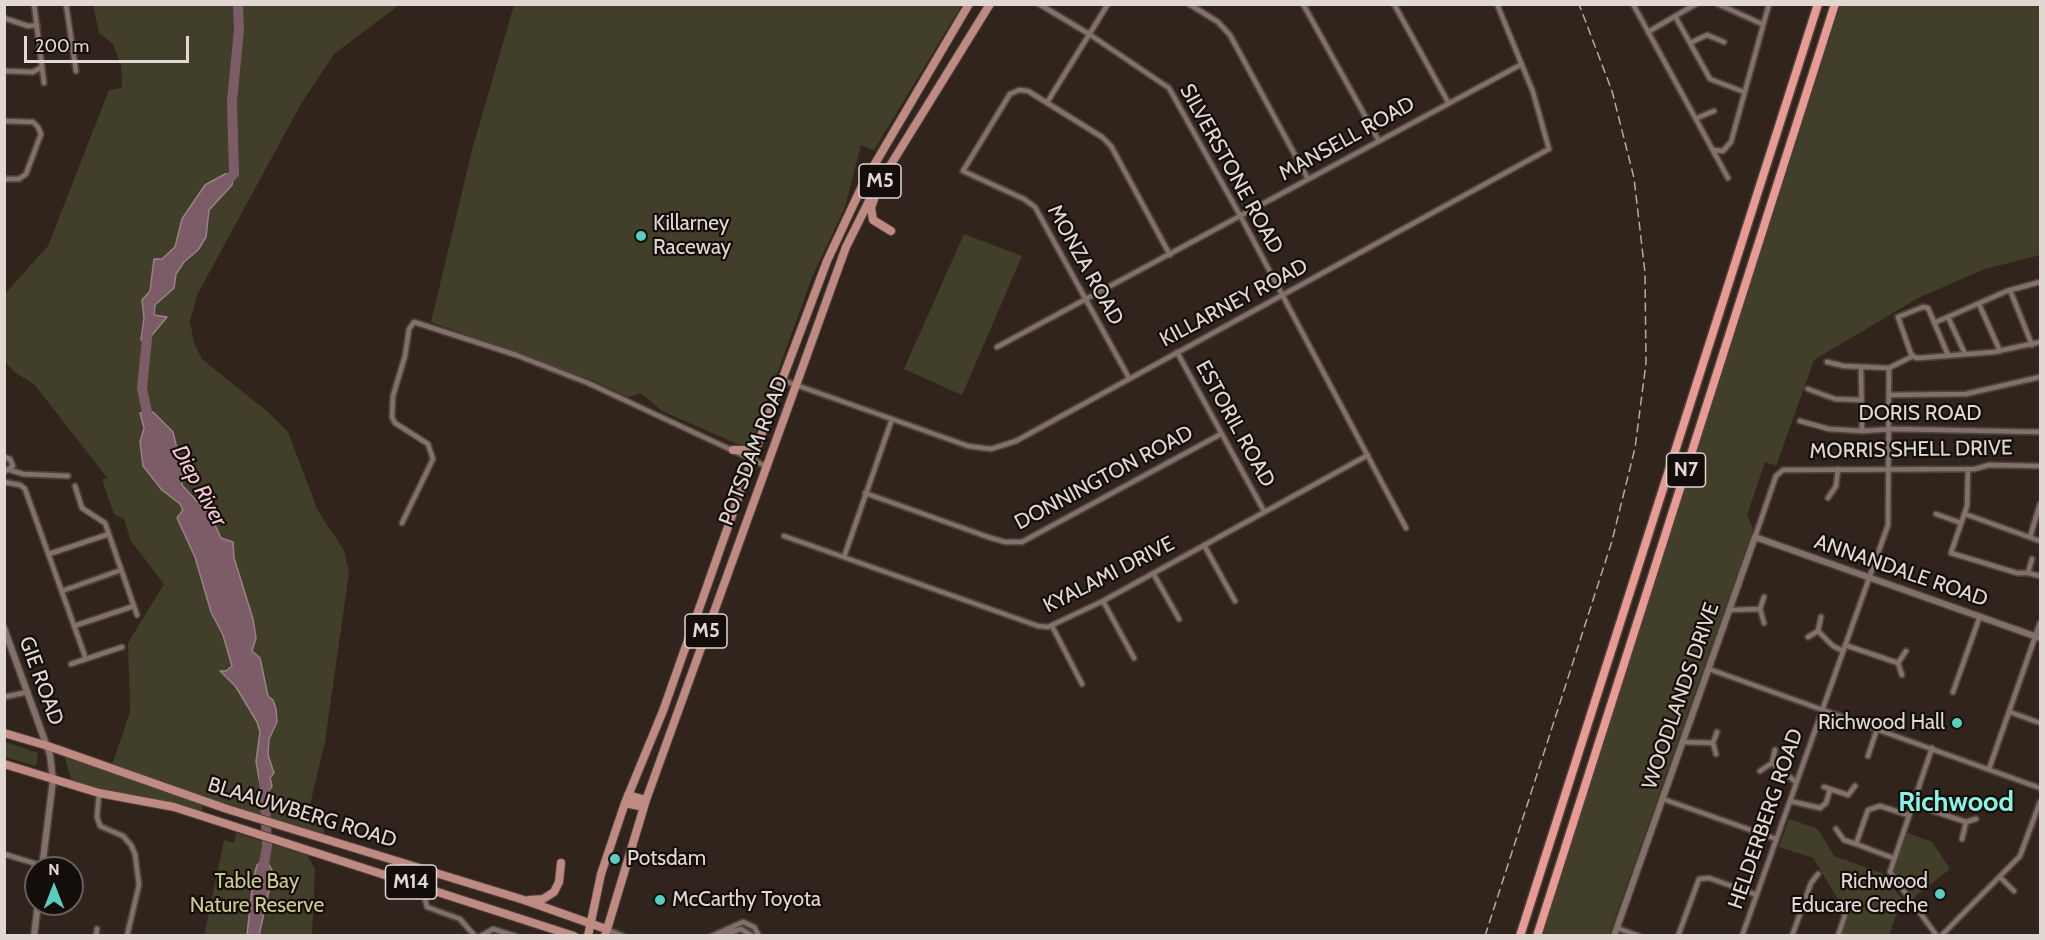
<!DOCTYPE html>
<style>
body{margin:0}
#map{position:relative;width:2045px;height:940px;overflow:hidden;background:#31241c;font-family:Cabin,sans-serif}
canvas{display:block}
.frame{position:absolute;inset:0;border:6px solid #e1d8d3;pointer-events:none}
.north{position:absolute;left:24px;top:856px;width:60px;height:60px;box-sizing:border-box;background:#140e0b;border:2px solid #665f5b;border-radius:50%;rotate:0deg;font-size:16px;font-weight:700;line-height:24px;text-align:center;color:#e1d8d3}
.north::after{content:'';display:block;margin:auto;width:21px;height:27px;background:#59cebf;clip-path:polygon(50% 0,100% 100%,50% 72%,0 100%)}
.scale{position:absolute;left:24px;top:36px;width:165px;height:27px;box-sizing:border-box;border:3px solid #e1d8d3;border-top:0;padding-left:8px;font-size:18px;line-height:21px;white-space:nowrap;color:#e1d8d3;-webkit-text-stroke:4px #140e0b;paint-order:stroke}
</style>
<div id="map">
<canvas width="2045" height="940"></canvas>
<div class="frame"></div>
<div class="north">N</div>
<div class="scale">200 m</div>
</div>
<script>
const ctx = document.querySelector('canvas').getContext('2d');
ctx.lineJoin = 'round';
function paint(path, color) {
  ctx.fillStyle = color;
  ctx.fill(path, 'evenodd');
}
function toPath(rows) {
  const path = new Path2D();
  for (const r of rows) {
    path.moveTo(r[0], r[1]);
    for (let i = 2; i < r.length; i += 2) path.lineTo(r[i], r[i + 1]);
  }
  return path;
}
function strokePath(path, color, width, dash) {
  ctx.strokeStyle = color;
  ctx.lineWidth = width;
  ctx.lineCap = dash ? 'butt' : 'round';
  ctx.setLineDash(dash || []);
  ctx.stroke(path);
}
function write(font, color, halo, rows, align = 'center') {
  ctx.font = font + ' Cabin,sans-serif';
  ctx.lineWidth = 4.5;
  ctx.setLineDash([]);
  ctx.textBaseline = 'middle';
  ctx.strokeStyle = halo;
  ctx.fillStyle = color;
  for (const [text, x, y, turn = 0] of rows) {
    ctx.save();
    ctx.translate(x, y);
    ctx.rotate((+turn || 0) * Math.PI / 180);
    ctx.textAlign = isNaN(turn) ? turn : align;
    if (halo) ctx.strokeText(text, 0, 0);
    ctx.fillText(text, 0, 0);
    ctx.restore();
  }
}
paint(toPath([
 [1841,4,2040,5,2040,255,1985,269,1920,297,1814,360,1776,466,1765,462,1747,515,1753,529,1609,935,1542,935],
 [93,5,399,5,334,54,301,104,197,295,190,321,194,343,202,359,269,413,288,432,318,511,344,550,349,573,325,741,310,805,324,830,324,839,111,768,130,712,128,643,164,584,131,541,124,519,114,514,103,483,103,479,108,479,34,384,14,372,5,361,5,294,48,246,109,90,122,88,121,66,113,44,99,33],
 [514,5,962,5,874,150,861,145,845,207,812,277,752,443,744,447,662,411,641,393,628,397,592,380,431,322,472,150],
 [964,234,1022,256,962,395,904,369],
 [5,742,38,753,36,766,5,757],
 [64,755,203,803,202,814,72,782],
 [1789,819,1818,829,1834,856,1882,873,1902,899,1889,935,1841,935,1848,916,1813,858,1779,847],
 [1905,832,1932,842,1950,869,1912,899,1892,871],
 [236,833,307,855,315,869,312,935,204,936,224,840,234,843]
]), '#413f2a');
const water = toPath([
 [225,174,234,174,232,185,209,210,206,237,198,250,184,262,176,274,174,288,155,305,154,315,167,317,147,341,141,340,144,318,142,300,150,291,154,259,162,259,175,247,182,219,205,185,225,174],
 [153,412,173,432,182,470,182,485,202,507,215,509,215,525,221,538,233,542,234,558,253,619,256,638,252,651,260,658,268,696,273,700,276,709,277,722,269,739,268,755,274,773,270,778,272,786,268,792,260,784,256,761,260,732,257,722,236,687,220,671,226,671,232,666,223,635,211,612,195,557,177,518,183,510,180,504,162,490,143,466,140,442,144,428,140,413,153,412],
 [261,862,268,863,272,870,269,891,259,935,247,935,253,880,257,865,261,862]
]);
paint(water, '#7c5c66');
strokePath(water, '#9a8187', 1.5);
strokePath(toPath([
 [225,182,234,174,232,101,239,30,238,4],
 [148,329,142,388,150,427],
 [262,876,267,846,264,775]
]), '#7c5c66', 10);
const minor = toPath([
 [66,4,76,71],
 [1039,4,1089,34,1169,88,1241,217,1406,528],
 [1189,4,1218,22,1230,35,1308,179],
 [1303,4,1379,141],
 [1394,4,1448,102],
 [1633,4,1728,178],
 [1718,4,1762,24],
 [1675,16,1710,79,1744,92],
 [4,18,28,26,37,25],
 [1648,32,1696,4],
 [1690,43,1707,35,1724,42],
 [42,67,44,83],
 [4,71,33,72,42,67,34,4],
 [1048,101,1108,4],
 [1697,118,1714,111],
 [4,121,33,122,38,127,41,134,26,174,19,179,4,179],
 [1714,150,1723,151,1731,142,1769,4],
 [2010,290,2032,345],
 [1979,304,2000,351],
 [1948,317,1965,354],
 [1934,323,2007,291,2040,282],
 [997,347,1522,64],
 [1177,352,1264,511],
 [1948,355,1928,308,1923,307,1898,317,1911,354,1916,358,1919,358,1994,352,2040,342],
 [1827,362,1844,366,1889,368],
 [1861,367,1862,431],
 [1129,378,1035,207,1024,199,963,171,1010,94,1019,90,1028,91,1102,137,1111,146,1170,255],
 [782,380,968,446,991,449,1016,441,1549,149,1533,92,1497,4],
 [1808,389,1835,399,1861,400],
 [1889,395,1966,394,2040,377],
 [1800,421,1829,429,1862,431,1895,429,2040,432],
 [4,457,10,459,13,466,4,472],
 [1968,469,1967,506,1951,553,2017,573,2028,573,2040,576],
 [10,470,23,474,68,476],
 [4,482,20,485,25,489,86,659],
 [75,486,82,508,105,523,137,615],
 [865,493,988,537,1005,542,1022,542,1221,434],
 [1828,498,1836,486,1838,469],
 [1936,514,1961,523],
 [1965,514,2040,541],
 [402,523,433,459,428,444,395,423,392,417,393,396,405,356,409,329,414,322,516,355,588,383,768,467],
 [784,536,1038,626,1048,627,1103,601,1368,455],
 [1755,537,1776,476,1783,470,1975,469,1989,465,2040,466],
 [2030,537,2040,504],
 [1204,545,1235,601],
 [49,554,109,534],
 [844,557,892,419],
 [1153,573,1179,619],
 [2028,573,2032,559],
 [62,591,121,570],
 [1103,601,1134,658],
 [1760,609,1764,623],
 [1729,610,1760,609,1764,597],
 [74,626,134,606],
 [1052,626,1082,684],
 [1818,631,1821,617],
 [1808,637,1818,631,1833,646,1843,651],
 [1845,645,1898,663,1902,675],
 [1898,663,1906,651],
 [71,664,122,647],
 [1709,669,2040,788],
 [1953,692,1980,616],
 [4,697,28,692],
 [2010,712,2040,723],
 [1683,742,1713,743],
 [1932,748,1890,872,1937,936],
 [1716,754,1713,743,1717,732],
 [1868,756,1877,729],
 [1772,763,1796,782],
 [1989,769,2040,623],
 [1760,771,1772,763,1775,750],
 [1824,787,1848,795,1855,786],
 [99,793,97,817,100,826,123,836,131,845,135,854,139,885,127,936],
 [1663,799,1776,839],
 [1790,801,1820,808,1826,803,1830,790],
 [1912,804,1966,822,1976,819],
 [1836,829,1844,840,1856,844],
 [1962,839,1966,822],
 [4,854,43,866],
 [1893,858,1856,844,1868,810,1880,806,1908,815],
 [72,874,74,874],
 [2000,877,2014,891],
 [428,888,425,899,427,907,460,919,475,936],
 [1617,928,1639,936],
 [606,929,623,936],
 [96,936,97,929],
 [481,936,493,929,515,936],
 [712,936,743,922,754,927,759,936],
 [720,936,741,929,752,936],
 [1678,936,1699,879,1709,878,1757,895],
 [1742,936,1888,525,1889,368,1913,356],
 [1792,936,1811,883,1818,874],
 [1838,936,1845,915],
 [1941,936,2020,856,2040,802]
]);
const tertiary = toPath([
 [4,628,50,755,53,780,42,868],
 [34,936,38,904],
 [1614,936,1755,537,2040,638]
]);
const primary = toPath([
 [874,199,871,208,873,220,891,231],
 [733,450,749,450,757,447],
 [4,733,48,746,227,809,524,900,606,929],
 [4,764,99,793,174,807,574,936],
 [628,795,646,800],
 [625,803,644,807],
 [529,900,543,899,554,892,559,882,561,863],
 [588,936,601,874,625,803,663,711,748,470,827,261,863,184,969,4],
 [605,936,646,800,846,247,872,195,990,4]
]);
const motorway = toPath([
 [1520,936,1818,4],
 [1537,936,1835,4]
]);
strokePath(minor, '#4d423b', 8);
strokePath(tertiary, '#4d423b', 9);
strokePath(primary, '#4d423b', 10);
strokePath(motorway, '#4d423b', 11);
strokePath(minor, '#827168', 4.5);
strokePath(tertiary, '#827168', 6);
strokePath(primary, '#bf8a82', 8);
strokePath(motorway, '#e89a94', 8);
strokePath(toPath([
 [1485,936,1612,541,1635,448,1646,363,1645,273,1634,178,1612,91,1579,4]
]), '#b5aba5', 1.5, [9, 4.5]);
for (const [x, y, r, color] of [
 [641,236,6,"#59cebf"],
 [1957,723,6,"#59cebf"],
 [615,859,6,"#59cebf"],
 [1940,894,6,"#59cebf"],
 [660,900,6,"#59cebf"]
]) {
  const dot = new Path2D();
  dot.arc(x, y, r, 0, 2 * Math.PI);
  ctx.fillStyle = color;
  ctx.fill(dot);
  strokePath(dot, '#140e0b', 2);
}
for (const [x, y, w] of [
 [880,181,42],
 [1686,470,39],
 [706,631,42],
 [411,882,51]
]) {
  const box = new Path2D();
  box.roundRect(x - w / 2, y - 17, w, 34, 4.5);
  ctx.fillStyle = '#140e0b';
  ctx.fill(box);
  strokePath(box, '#e1d8d3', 1.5);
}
write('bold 20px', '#e1d8d3', null, [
 ["M5",880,181],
 ["N7",1686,470],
 ["M5",706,631],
 ["M14",411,882]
]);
write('21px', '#e1d8d3', '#140e0b', [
 ["MANSELL ROAD",1347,139,-29],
 ["SILVERSTONE ROAD",1231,169,61],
 ["MONZA ROAD",1085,265,61],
 ["KILLARNEY ROAD",1234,303,-28],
 ["DORIS ROAD",1920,414],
 ["ESTORIL ROAD",1235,424,61],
 ["MORRIS SHELL DRIVE",1911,450,-1],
 ["POTSDAM ROAD",754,451,-69],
 ["DONNINGTON ROAD",1104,478,-28],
 ["ANNANDALE ROAD",1901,571,19],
 ["KYALAMI DRIVE",1109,575,-27],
 ["GIE ROAD",41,681,70],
 ["WOODLANDS DRIVE",1681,696,-71],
 ["BLAAUWBERG ROAD",302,813,17],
 ["HELDERBERG ROAD",1766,819,-71]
]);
write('21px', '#e1d8d3', '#140e0b', [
 ["Killarney",653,224],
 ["Raceway",653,248],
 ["Richwood Hall",1945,723,"right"],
 ["Potsdam",627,859],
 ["Richwood",1928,882,"right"],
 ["Educare Creche",1928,906,"right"],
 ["McCarthy Toyota",672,900]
], 'left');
write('21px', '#cec991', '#140e0b', [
 ["Table Bay",257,882],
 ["Nature Reserve",257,906]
]);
write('italic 22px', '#f7c6d5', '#140e0b', [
 ["Diep River",199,486,61]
]);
write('bold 27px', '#8bf3e4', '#140e0b', [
 ["Richwood",1956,803]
]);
</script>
